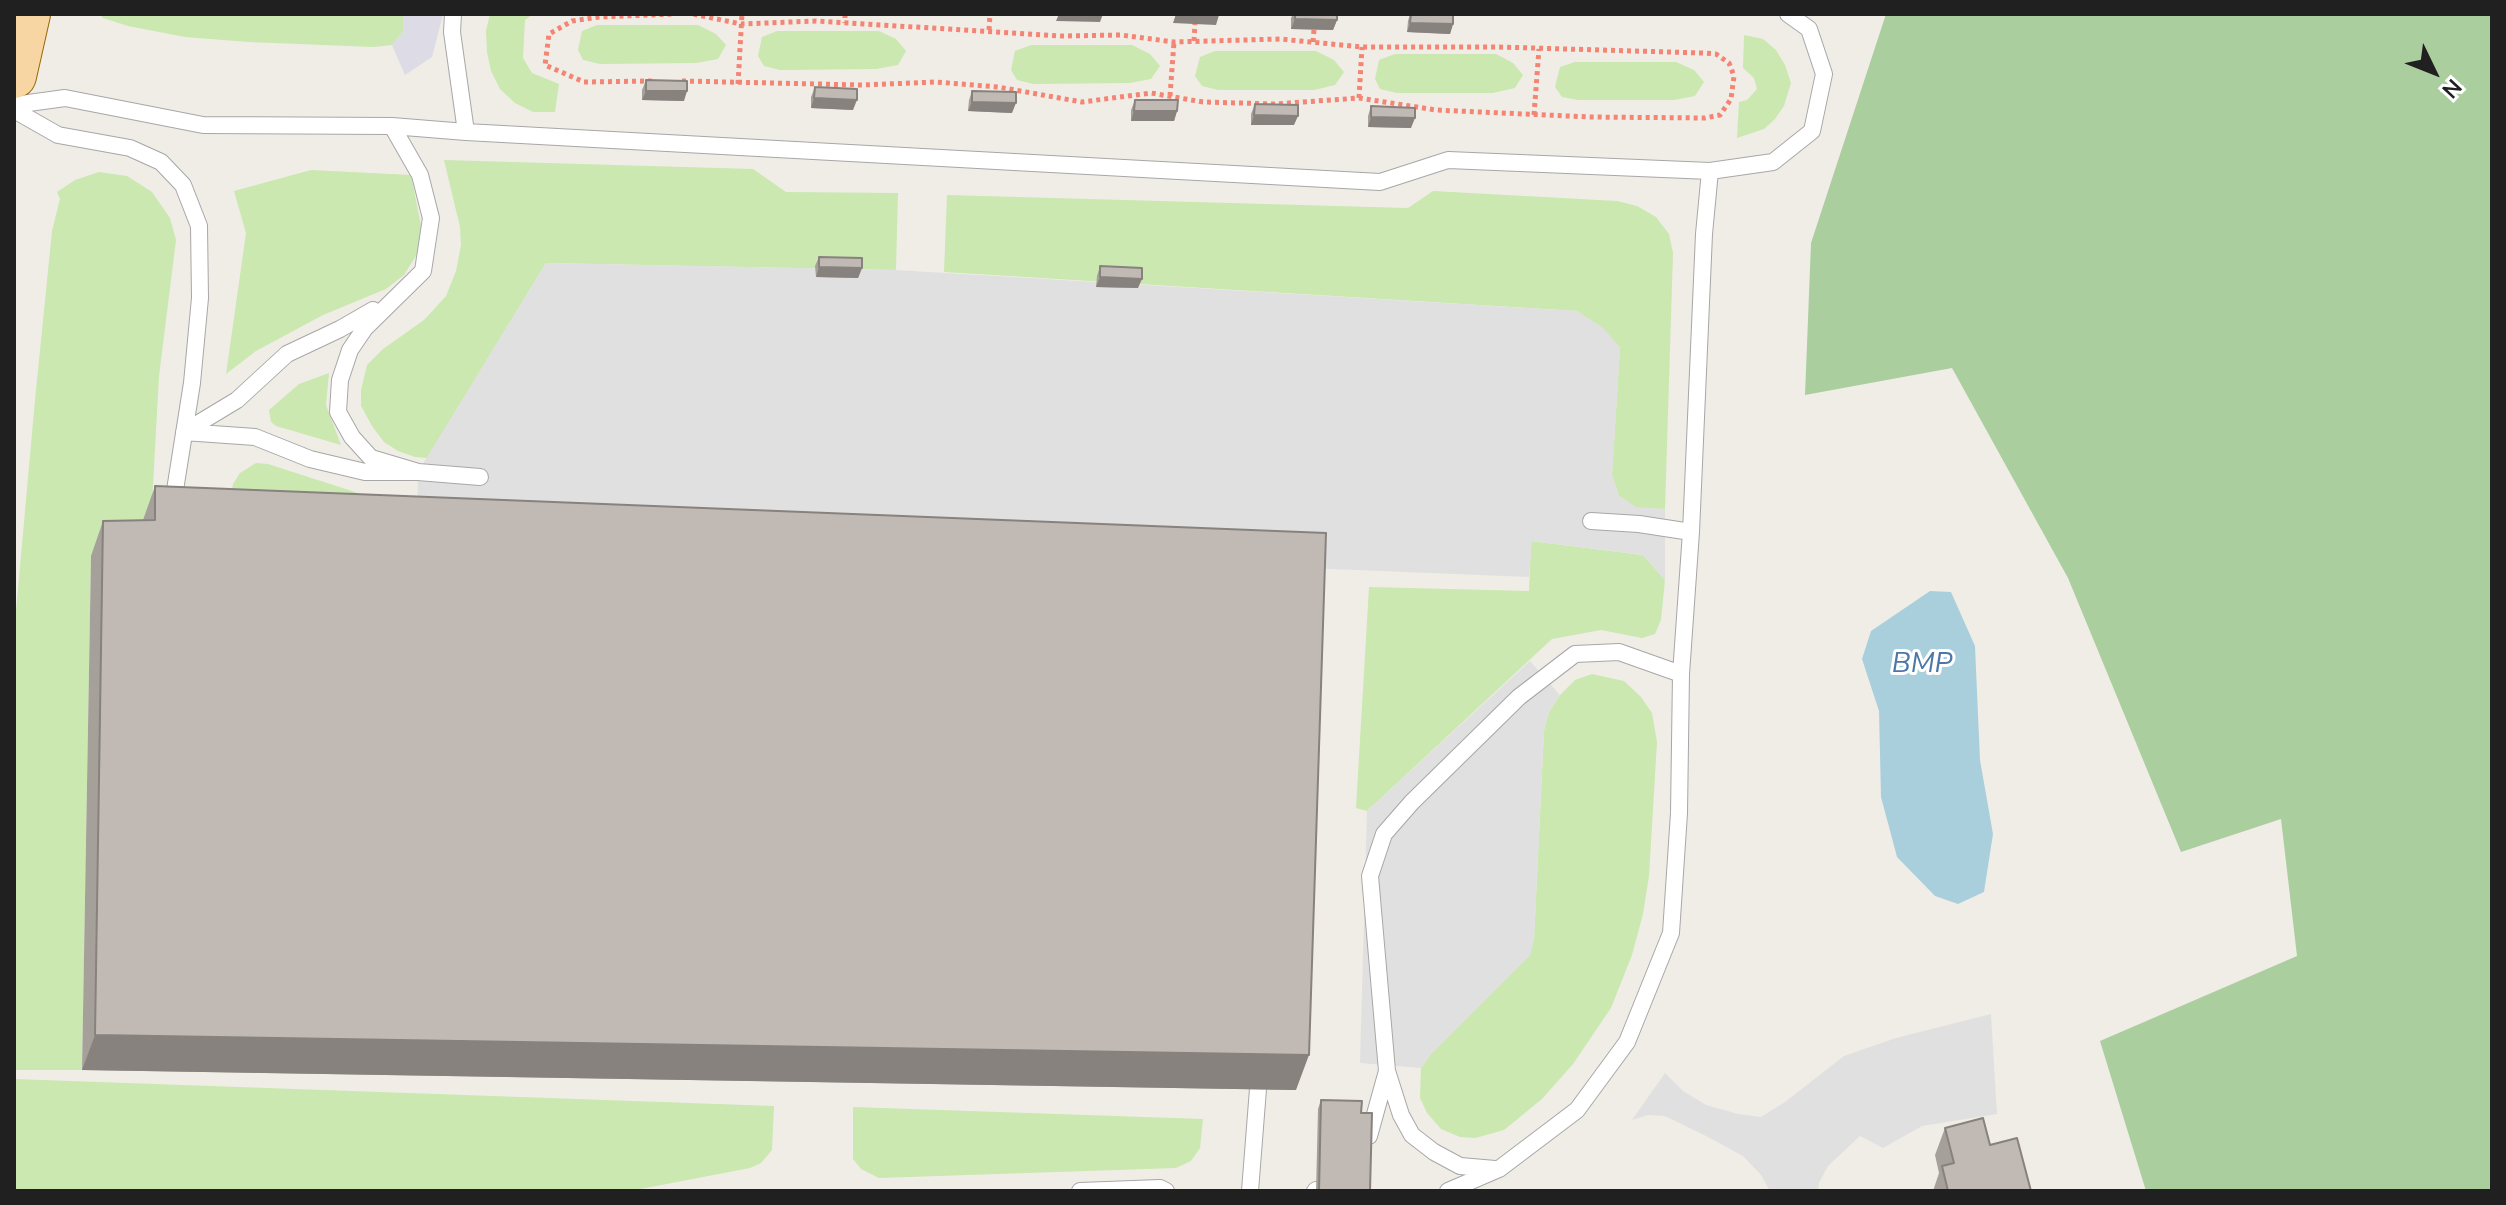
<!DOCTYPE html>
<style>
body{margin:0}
#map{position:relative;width:2506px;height:1205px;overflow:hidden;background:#f0ede7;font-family:"Nunito Sans",sans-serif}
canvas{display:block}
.frame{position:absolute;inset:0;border:16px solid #202020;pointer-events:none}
.north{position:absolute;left:2394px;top:32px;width:80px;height:80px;-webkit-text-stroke:6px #fff;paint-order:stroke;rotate:133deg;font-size:22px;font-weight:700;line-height:32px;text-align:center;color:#202020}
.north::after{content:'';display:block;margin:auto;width:28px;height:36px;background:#202020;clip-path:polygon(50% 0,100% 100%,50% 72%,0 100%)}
</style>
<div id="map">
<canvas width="2506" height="1205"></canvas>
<div class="frame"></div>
<div class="north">N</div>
</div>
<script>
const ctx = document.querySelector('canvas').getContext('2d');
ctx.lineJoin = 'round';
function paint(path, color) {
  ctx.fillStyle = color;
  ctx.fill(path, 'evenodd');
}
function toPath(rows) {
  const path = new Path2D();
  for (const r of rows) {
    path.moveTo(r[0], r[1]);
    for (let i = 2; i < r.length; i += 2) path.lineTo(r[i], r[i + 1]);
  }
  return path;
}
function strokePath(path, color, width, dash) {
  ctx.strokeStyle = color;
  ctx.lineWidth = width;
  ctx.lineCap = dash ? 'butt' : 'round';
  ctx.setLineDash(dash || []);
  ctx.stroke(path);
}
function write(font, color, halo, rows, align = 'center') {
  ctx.font = font + ' "Nunito Sans",sans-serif';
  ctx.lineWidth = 6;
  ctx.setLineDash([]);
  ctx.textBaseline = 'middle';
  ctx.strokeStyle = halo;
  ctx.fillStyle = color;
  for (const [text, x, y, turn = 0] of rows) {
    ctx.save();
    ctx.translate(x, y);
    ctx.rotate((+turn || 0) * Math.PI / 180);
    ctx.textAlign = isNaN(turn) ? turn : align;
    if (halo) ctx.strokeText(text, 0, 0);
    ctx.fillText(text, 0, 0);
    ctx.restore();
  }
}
paint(toPath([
 [100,14,403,14,403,32,392,45,373,47,248,42,185,37,128,26,103,18],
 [490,14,533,14,525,20,523,58,532,73,559,84,555,112,533,112,515,103,500,89,491,71,487,52,486,31],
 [597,25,698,25,716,34,726,45,718,59,696,63,600,64,583,60,578,50,582,31],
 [777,31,879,31,896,39,906,51,898,65,876,69,780,70,764,66,758,56,762,37],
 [1744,35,1763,39,1776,50,1785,65,1791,83,1784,106,1775,119,1764,129,1737,138,1739,102,1747,100,1757,89,1754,78,1743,68],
 [1031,45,1132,45,1150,54,1160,66,1151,79,1130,83,1033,84,1017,80,1011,70,1015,51],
 [1215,51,1316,51,1334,60,1344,72,1335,85,1314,90,1218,90,1202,86,1195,76,1200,57],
 [1395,54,1496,54,1513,63,1523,75,1515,88,1493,93,1397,93,1380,89,1375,79,1379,60],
 [1575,62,1676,62,1694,70,1704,82,1695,96,1674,100,1578,100,1562,97,1555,87,1560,67],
 [444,160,753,169,786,192,898,193,896,270,546,263,427,458,415,457,398,451,384,442,372,426,361,406,361,390,367,365,383,349,424,320,446,296,456,271,461,245,460,227],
 [311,170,411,175,423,236,416,256,404,275,386,289,323,315,256,351,226,374,246,233,234,191],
 [99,172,127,176,152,192,170,218,176,240,159,376,151,522,91,557,82,1070,14,1070,14,633,35,400,52,231,60,199,57,192,75,180],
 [1433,191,1617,201,1637,206,1656,217,1669,234,1673,253,1665,509,1637,508,1619,496,1612,475,1620,347,1577,311,944,272,947,195,1408,208],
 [329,373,326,405,341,445,276,426,271,422,269,410,299,384],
 [256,463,268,464,386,502,230,498,233,484,240,473],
 [1531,541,1643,555,1665,580,1661,620,1655,634,1642,638,1601,630,1552,639,1367,811,1356,808,1369,587,1529,591],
 [1592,674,1624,681,1641,697,1652,713,1657,742,1649,876,1643,914,1632,955,1611,1008,1573,1064,1542,1099,1504,1130,1475,1138,1460,1137,1441,1129,1427,1113,1420,1098,1421,1068,1430,1055,1530,955,1534,939,1544,730,1549,712,1560,695,1575,680],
 [14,1079,774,1106,772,1150,761,1163,750,1168,630,1191,14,1191],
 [853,1107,1203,1119,1200,1148,1191,1161,1176,1168,879,1178,861,1169,853,1159]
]), '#cae8b0');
paint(toPath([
 [1886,14,2178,14,2229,16,2242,14,2492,14,2492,1191,2146,1191,2100,1041,2297,956,2281,819,2181,852,2068,578,1952,368,1805,395,1811,243]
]), '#abce9e');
paint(toPath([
 [546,263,896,270,1577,311,1602,327,1620,347,1612,475,1619,496,1636,507,1665,509,1665,580,1643,555,1532,541,1529,577,417,532,418,472],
 [1530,661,1560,695,1549,712,1544,730,1534,939,1530,955,1430,1055,1421,1068,1360,1063,1367,811],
 [1991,1014,1997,1114,1922,1126,1883,1148,1860,1136,1828,1166,1819,1183,1818,1191,1770,1191,1761,1175,1743,1156,1708,1137,1665,1116,1648,1115,1632,1120,1665,1073,1683,1091,1706,1105,1738,1114,1761,1117,1785,1102,1844,1056,1896,1038]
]), '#e0e0e0');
paint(toPath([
 [403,14,443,14,432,57,405,75,392,45,403,32]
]), '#dcdbe6');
paint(toPath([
 [1930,591,1951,592,1975,646,1980,760,1993,834,1984,892,1958,904,1935,896,1897,857,1881,797,1879,711,1862,659,1871,631]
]), '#aacfdc');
const service = toPath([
 [453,14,452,32,466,132],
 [14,105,65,98,203,125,392,126,466,132,1380,182,1448,160,1710,171,1773,162,1812,131,1824,74,1809,29,1788,14],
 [14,110,58,135,130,148,161,162,183,185,199,226,200,298,192,383,172,509],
 [392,126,420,175,431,218,423,271,365,328,350,350,340,380,338,412,352,437,371,458,418,472],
 [184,432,255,437,310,459,365,472,418,472,480,477],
 [184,432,237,400,287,354,340,329,373,310],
 [1591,521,1639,524,1691,532],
 [1369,1136,1387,1071],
 [1495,1169,1460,1166,1434,1152,1412,1135,1401,1115,1387,1071,1370,876,1384,834,1412,802,1519,697,1575,654,1619,652,1681,674],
 [1080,1191,1160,1188,1166,1191],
 [1250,1191,1258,1089],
 [1315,1191,1316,1190],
 [1448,1191,1499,1169,1577,1110,1627,1042,1671,933,1679,813,1681,674,1691,532,1704,234,1710,171]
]);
const primary = toPath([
 [14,76,28,14]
]);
strokePath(service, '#a7a7a7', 18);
strokePath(primary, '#966906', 46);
strokePath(toPath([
 [845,14,845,23],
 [989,30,990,14],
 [1194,41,1195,24],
 [1313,42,1314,30],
 [652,81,584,82,545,65,549,34,572,21,599,17,674,14],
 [682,81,862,85,936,82,998,87,1082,102,1151,93,1203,102,1275,104,1359,98,1436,110,1590,117,1705,118,1720,115,1731,99,1734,76,1729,63,1716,54,1703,53,1498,47,1362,47,1280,39,1174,42,1121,35,1062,36,816,21,741,24,693,14],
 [738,84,742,14],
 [1170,96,1174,42],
 [1359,98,1362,47],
 [1534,115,1539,49]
]), '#f48474', 5, [4, 4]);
strokePath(service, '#fff', 16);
strokePath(primary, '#f8d6a4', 44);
paint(toPath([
 [1293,14,1337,14,1337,20,1333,30,1291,29,1291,18],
 [1410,14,1453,14,1453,24,1450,34,1407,32,1408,21],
 [646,80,684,101,642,100,642,90],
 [815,87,853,110,811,108,811,97],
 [972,91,1012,113,968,111,969,100],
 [1135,100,1177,111,1174,121,1131,121,1131,110],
 [1255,104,1294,125,1251,125,1251,114],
 [1371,106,1411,128,1368,127,1368,116],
 [819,257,862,268,858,278,816,277,815,266],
 [1100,266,1138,288,1096,287,1097,276],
 [155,486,1296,1090,82,1070,91,556,103,521,143,520],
 [1321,1100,1361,1113,1370,1191,1316,1191,1318,1109],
 [1945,1128,2031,1191,1933,1191,1939,1173,1935,1155]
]), '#a6a09b');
paint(toPath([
 [1059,14,1103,14,1100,22,1056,21],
 [1176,14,1199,14,1219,15,1216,25,1173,23],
 [1295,19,1337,20,1333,30,1291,29],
 [1410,23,1453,24,1450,34,1407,32],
 [646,91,687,91,684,101,642,100],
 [814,98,857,100,853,110,811,108],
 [972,102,1016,103,1012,113,968,111],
 [1134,111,1177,111,1174,121,1131,121],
 [1254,115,1298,116,1294,125,1251,125],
 [1371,117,1415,118,1411,128,1368,127],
 [819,267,862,268,858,278,816,277],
 [1100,277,1142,279,1138,288,1096,287],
 [95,1035,1309,1055,1296,1090,82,1070]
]), '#87827e');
const building = toPath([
 [1295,14,1337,14,1337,20,1295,19,1295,14],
 [1411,14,1453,14,1453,24,1410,23,1411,14],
 [646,80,687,81,687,91,646,91,646,80],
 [815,87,857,89,857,100,814,98,815,87],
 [972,91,1016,92,1016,103,972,102,972,91],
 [1135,100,1178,100,1177,111,1134,111,1135,100],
 [1255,104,1298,105,1298,116,1254,115,1255,104],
 [1371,106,1415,108,1415,118,1371,117,1371,106],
 [819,257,862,258,862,268,819,267,819,257],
 [1100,266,1142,268,1142,279,1100,277,1100,266],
 [155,486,1326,533,1309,1055,95,1035,103,521,155,520,155,486],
 [1321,1100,1362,1101,1361,1113,1372,1113,1370,1191,1319,1191,1321,1100],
 [1983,1118,1990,1145,2017,1138,2031,1191,1948,1191,1942,1166,1954,1163,1945,1128,1983,1118]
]);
paint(building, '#c1bab4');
strokePath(building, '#87827e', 2);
write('italic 28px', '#4d77a5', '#fff', [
 ["BMP",1922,665]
]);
</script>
